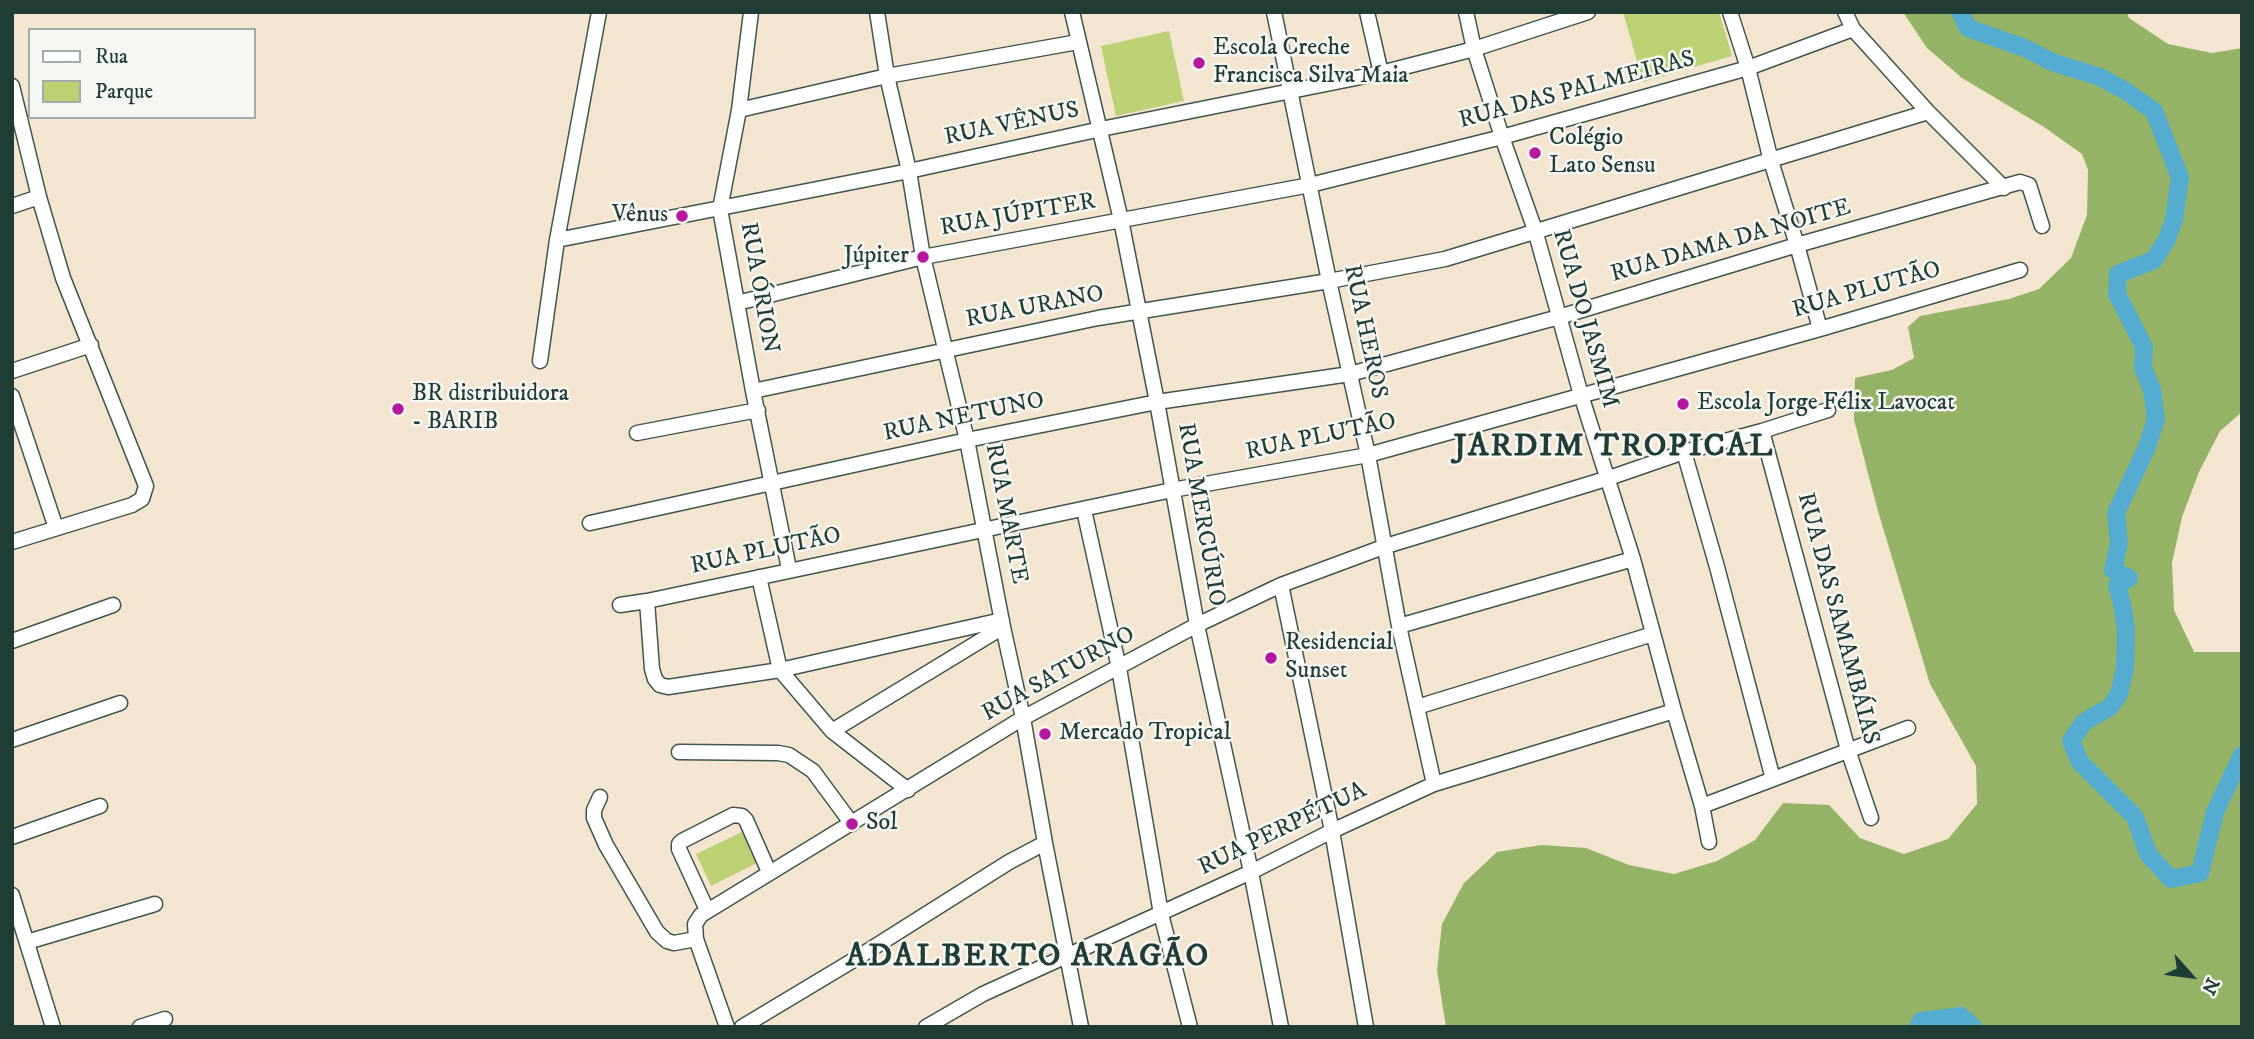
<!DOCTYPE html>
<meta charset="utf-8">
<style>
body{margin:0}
#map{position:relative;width:2254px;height:1039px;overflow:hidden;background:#f4e5d0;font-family:"IM FELL DW Pica",serif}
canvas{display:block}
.frame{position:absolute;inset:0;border:14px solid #1f3d34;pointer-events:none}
.legend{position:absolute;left:28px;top:28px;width:228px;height:91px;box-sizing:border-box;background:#f6f6f2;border:2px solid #a0aca6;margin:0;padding:9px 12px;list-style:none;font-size:21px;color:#1f3d34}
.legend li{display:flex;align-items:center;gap:14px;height:35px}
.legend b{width:35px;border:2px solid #a0aca6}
.north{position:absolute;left:2156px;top:941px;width:70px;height:70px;-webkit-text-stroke:5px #f6f6f2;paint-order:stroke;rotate:118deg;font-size:19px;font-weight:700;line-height:28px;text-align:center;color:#1f3d34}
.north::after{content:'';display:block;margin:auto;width:24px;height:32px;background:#1f3d34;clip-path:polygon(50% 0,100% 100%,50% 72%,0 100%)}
</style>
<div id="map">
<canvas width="2254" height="1039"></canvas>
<div class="frame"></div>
<ul class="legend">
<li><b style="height:9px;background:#fff"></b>Rua</li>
<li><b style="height:19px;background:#bcd174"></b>Parque</li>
</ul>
<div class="north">N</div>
</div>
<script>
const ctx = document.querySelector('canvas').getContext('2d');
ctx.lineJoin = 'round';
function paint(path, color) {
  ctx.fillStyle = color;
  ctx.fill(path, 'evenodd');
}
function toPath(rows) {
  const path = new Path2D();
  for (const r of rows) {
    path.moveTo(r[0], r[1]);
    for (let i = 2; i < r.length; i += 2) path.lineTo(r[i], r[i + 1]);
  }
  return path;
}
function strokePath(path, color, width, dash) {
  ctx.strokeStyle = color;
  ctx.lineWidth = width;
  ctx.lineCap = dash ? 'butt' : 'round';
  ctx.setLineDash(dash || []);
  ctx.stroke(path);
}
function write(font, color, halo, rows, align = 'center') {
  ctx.font = font + ' "IM FELL DW Pica",serif';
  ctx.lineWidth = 5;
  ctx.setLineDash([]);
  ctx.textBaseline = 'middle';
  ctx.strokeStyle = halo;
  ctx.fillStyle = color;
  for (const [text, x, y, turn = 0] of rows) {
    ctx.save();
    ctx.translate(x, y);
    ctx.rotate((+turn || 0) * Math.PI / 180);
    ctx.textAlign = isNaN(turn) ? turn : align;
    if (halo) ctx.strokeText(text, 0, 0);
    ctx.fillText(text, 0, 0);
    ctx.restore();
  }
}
paint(toPath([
 [1623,12,1719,12,1732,56,1643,82],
 [1169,31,1184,101,1116,116,1101,46],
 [744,831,757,863,711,886,696,854]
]), '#bcd174');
paint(toPath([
 [1903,12,2127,12,2129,18,2168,44,2212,53,2242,48,2242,412,2220,431,2199,472,2182,517,2172,563,2174,610,2194,652,2242,652,2242,1027,1446,1027,1437,970,1442,924,1464,883,1497,852,1541,845,1586,848,1629,865,1674,874,1717,861,1755,840,1783,803,1829,805,1860,838,1904,854,1948,839,1977,804,1976,766,1930,684,1878,511,1854,420,1855,378,1892,370,1914,358,1908,327,1920,316,2009,299,2039,289,2071,258,2087,215,2088,170,2082,154,2044,127,1962,78,1927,48]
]), '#95b366');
strokePath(toPath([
 [1960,12,1968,28,2025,48,2052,62,2100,77,2124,90,2154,111,2180,177,2174,220,2167,239,2154,260,2118,274,2117,294,2144,347,2143,368,2152,390,2156,419,2147,447,2116,513,2119,543,2113,570,2129,578,2117,586,2123,608,2126,631,2125,668,2119,694,2110,707,2084,722,2071,741,2080,762,2135,817,2148,854,2171,879,2200,873,2215,812,2242,755],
 [1918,1027,1921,1021,1961,1016,1973,1027]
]), '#54acd1', 18);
const minor = toPath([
 [751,12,739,110,720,209,753,391,789,569],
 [877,12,887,76,909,171,923,257,967,440,1003,627,1023,718,1045,843,1081,1027],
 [1072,12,1121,220,1157,402,1197,625,1251,872,1281,1027],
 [1274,12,1329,281,1368,455,1399,626,1434,784],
 [1367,12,1381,73],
 [1466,12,1474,49,1502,137,1535,230,1581,395,1633,559,1674,711,1702,806,1709,842],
 [1730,12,1748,68,1771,161,1797,245,1820,329],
 [1845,12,1853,29,1928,112,2004,188],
 [12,86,39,197,63,278,146,486,142,499,132,505,12,542],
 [739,110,887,76,1078,42],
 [12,206,39,197],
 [557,240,909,171,1101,129,1381,73,1474,49,1588,12],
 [737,303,923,257,1310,185,1502,137,1748,68,1853,29],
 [540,361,557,240,599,12],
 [12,371,91,345],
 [753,391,1098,318,1329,281,1445,259,1928,112],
 [12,396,56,528],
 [1762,431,1848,750,1871,818],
 [637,433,758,410],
 [1684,452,1717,567,1773,779],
 [1084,510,1119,668,1161,914,1190,1027],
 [590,523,967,440,1157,402,1350,374,1559,317,1797,245,2020,182,2029,185,2042,226],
 [759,577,780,670,832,731,908,790],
 [1281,585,1332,831,1366,1027],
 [647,601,652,669,655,679,660,685,668,687,780,670,1002,620],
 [620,605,647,601,1172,490,1368,455,1820,329,2020,270],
 [1399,626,1633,559],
 [12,641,113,605],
 [1417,707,1653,634],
 [832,731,1003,627],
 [12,740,120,703],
 [679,752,778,753,789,755,813,771,852,824],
 [600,797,594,810,594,818,606,845,657,932,667,941,674,943,696,939],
 [1702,806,1908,728],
 [12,837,100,806],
 [12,895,53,1027],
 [707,910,679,849,679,844,682,841,733,815,742,816,746,820,769,872],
 [27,942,155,904],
 [140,1027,165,1019],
 [727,1027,696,939,695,924,701,915,1023,718,1197,625,1281,585,1386,546,1609,478,1684,452,1762,431,1828,410],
 [742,1027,852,961,1009,862,1045,843],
 [926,1027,983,994,1251,872,1332,831,1434,784,1674,711]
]);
strokePath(minor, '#3f564b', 17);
strokePath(minor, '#fff', 14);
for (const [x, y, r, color] of [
 [1199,63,7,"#b5179e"],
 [1535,153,7,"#b5179e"],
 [682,216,7,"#b5179e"],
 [923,257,7,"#b5179e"],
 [1683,404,7,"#b5179e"],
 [398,409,7,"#b5179e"],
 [1271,658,7,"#b5179e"],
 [1045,734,7,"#b5179e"],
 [852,824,7,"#b5179e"]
]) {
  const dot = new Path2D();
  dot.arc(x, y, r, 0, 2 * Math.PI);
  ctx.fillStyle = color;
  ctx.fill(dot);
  strokePath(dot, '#f6f6f2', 2.5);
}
write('24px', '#1f3d34', '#f6f6f2', [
 ["Escola Creche",1213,49],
 ["Francisca Silva Maia",1213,77],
 ["Colégio",1549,139],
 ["Lato Sensu",1549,167],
 ["Vênus",668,216,"right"],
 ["Júpiter",909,257,"right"],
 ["BR distribuidora",412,395],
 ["- BARIB",412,423],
 ["Escola Jorge Félix Lavocat",1697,404],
 ["Residencial",1285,644],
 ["Sunset",1285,672],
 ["Mercado Tropical",1059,734],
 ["Sol",866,824]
], 'left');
write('24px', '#1f3d34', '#f6f6f2', [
 ["RUA DAS PALMEIRAS",1577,91,-15],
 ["RUA VÊNUS",1012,125,-12],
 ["RUA JÚPITER",1018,216,-10],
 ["RUA DAMA DA NOITE",1731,242,-16],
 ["RUA ÓRION",758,288,80],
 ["RUA PLUTÃO",1867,291,-16],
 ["RUA URANO",1035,308,-11],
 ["RUA DO JASMIM",1584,319,74],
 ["RUA HEROS",1364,332,78],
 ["RUA NETUNO",964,418,-12],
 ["RUA PLUTÃO",1321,438,-12],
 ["RUA MARTE",1005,514,79],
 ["RUA MERCÚRIO",1200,515,80],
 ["RUA PLUTÃO",766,552,-12],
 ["RUA DAS SAMAMBÁIAS",1837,619,75],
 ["RUA SATURNO",1059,675,-29],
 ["RUA PERPÉTUA",1283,830,-26]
]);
ctx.letterSpacing = '2px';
write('bold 32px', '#1f3d34', '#f6f6f2', [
 ["JARDIM TROPICAL",1614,448],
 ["ADALBERTO ARAGÃO",1028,958]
]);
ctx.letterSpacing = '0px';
</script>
